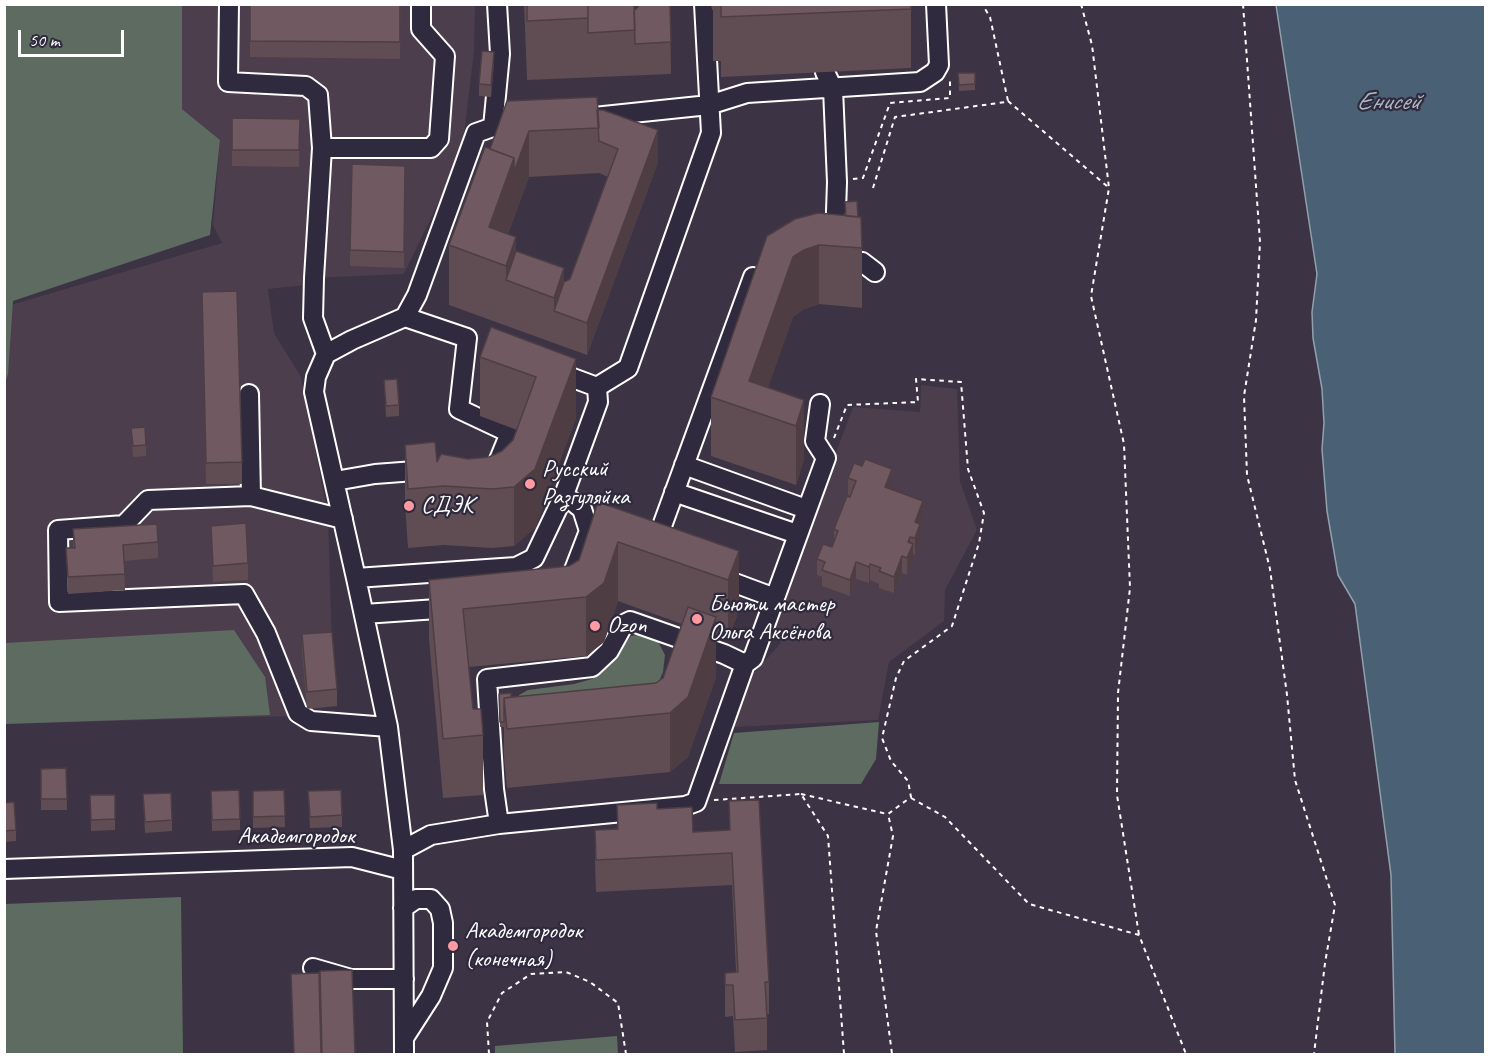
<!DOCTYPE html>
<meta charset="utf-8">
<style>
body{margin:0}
#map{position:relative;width:1490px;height:1059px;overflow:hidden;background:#3c3344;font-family:Caveat,sans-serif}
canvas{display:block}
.frame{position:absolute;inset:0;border:6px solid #fff;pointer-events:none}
.scale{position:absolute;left:18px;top:30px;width:106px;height:27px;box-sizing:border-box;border:3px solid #fff;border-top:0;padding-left:8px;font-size:18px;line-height:21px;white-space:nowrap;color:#fff;-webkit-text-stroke:4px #2f2a3d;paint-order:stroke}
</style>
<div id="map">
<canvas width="1490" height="1059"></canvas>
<div class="frame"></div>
<div class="scale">50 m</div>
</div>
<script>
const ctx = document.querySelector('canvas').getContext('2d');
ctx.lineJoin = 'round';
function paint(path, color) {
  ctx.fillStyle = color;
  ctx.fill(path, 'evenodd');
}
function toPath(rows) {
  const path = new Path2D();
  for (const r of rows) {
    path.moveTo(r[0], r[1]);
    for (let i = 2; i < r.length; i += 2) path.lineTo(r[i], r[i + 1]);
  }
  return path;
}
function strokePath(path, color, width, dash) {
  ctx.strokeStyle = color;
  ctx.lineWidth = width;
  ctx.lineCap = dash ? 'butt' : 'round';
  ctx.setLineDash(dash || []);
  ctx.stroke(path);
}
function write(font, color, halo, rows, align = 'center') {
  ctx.font = font + ' Caveat,sans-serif';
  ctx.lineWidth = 4.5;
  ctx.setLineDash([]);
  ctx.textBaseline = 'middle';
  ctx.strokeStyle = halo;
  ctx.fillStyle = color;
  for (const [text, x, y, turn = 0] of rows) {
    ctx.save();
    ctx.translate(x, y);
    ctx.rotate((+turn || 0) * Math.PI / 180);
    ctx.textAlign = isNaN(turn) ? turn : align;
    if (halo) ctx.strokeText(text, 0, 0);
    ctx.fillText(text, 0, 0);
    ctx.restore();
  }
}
paint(toPath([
 [182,5,475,5,474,51,464,135,450,178,404,274,314,278,306,285,268,289,274,333,301,377,328,515,332,648,337,706,307,709,292,716,5,724,4,307,222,243,213,225,220,140,182,109],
 [921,385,957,389,960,481,977,530,945,590,944,621,889,662,878,720,734,727,751,676,781,643,769,632,853,407,920,412]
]), '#4c3e4d');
paint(toPath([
 [5,4,182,5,182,109,220,140,210,235,13,301,8,374,5,383],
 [234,630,265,677,270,715,5,724,5,643],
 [645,634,656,638,665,655,663,672,652,698,516,710,519,695,528,690,574,684,592,679,607,666,631,636],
 [879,722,876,759,861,784,719,784,734,733],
 [181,897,183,1054,5,1054,5,904],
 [617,1036,618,1054,495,1054,495,1046]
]), '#5e6b60');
const water = toPath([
 [1276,5,1485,5,1485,1054,1395,1054,1391,875,1355,604,1338,575,1327,511,1322,449,1324,423,1322,389,1313,338,1312,312,1317,274,1276,5]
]);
paint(water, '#4a6175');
strokePath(water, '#92a0ac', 1.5);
const minor = toPath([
 [229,4,228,82,306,86,318,95,322,148,314,278,313,318,326,354],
 [825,72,833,89,837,182,835,240],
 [594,117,709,105,747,93,920,82,935,72,939,65,936,4],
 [322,148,431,148,439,139,445,56,421,29,421,4],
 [839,259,862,262,875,272],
 [405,317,467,338,459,409,510,433,494,472],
 [554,371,597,387,598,402,564,495],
 [249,394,251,496],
 [598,402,597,387,628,368,711,133,704,4],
 [684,465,806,509],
 [335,481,375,474,428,470],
 [674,492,797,534],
 [343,519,251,496,148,500,124,525,58,530,59,602,244,594,266,633,298,713,311,721,388,727],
 [662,526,753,277],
 [716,576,775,598],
 [356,578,516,567,534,558,564,495,582,509,589,531,611,538],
 [569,583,589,531],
 [364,614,452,608],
 [499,824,494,789,487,679,592,667,609,651,624,624,630,621,724,654,745,664],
 [403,850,431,835,499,824,685,806,696,802,745,664,753,658,826,458,815,441,820,404],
 [4,869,352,857,403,870],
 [403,908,416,899,431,899,440,909,443,923,443,968,431,996,404,1038],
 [313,968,351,979,404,979],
 [404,1054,403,850,388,727,356,578,314,392,316,377,326,354,352,340,405,317,417,295,476,133,493,127,500,54,497,4]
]);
strokePath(minor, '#fff', 22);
strokePath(toPath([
 [1081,4,1092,45,1109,188,1091,296,1124,444,1130,588,1118,693,1117,795,1139,935],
 [1243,4,1260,242,1256,320,1244,396,1247,475,1270,569,1287,695,1295,780,1335,905,1325,963,1314,1054],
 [1008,101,1108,187],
 [853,179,863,178,890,103,950,98,950,79],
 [873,188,895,117,1006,102,1008,101,990,17,982,4],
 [834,438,847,405,918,402,916,379,961,382,968,469,984,513,979,543,952,626,904,661,896,678,882,738,891,761,908,781,911,797,888,814,893,836,876,931,892,1054],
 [801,794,887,814],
 [911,798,945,817,1029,904,1139,935,1186,1054],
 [714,800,801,794,828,836,844,1054],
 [489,1054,487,1022,502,993,531,974,566,972,590,982,618,1003,626,1054]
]), '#fff', 2, [4.5, 4.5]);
strokePath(minor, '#2f2a3d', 18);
paint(toPath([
 [401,4,400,59,250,57,250,41],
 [524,4,634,4,634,11,637,8,637,4,670,4,671,74,527,80],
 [711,4,911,4,911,68,721,77,721,61,713,61,713,10,712,10],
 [494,63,491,97,479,96,479,84],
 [958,73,975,73,975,90,959,91],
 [507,101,597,110,658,162,587,355,449,305,449,245,490,149],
 [599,173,608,177,570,279,564,282,516,251,508,234,529,177],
 [232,118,300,119,299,167,232,166],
 [405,166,404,268,350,266,350,250],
 [846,216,858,217,862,248,862,308,819,304,804,309,793,317,768,387,804,400,804,459,796,485,711,456,711,397,767,236],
 [202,292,242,462,242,484,206,484],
 [491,327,576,418,535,528,514,546,492,548,444,545,408,548,405,504,405,445,437,462,489,457,502,451,513,440,517,430,480,416,480,357],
 [384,380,399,405,399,416,386,417],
 [131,428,146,445,146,456,133,457],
 [848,478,892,486,891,489,923,518,920,525,920,541,915,555,913,554,913,560,907,575,902,573,894,593,879,588,879,584,870,580,869,583,856,579,850,596,822,586,822,577,817,575,817,559,832,547,834,541,834,529,851,496,848,495],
 [598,502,739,551,739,610,728,640,716,636,716,677,688,757,670,772,507,788,504,757,504,727,500,727,499,694,511,697,656,683,663,678,682,624,618,601,604,642,586,656,469,667,473,709,483,735,483,795,443,798,429,639,429,580,569,566,579,560],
 [211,526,248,563,248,580,213,582],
 [73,529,158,542,158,558,124,561,125,590,68,594,66,548,73,548],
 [302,634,337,689,337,706,307,709,302,651],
 [66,768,67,810,41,810,41,769],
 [284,790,285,827,253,828,253,791],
 [211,791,240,819,240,830,212,831],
 [308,791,342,815,342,827,310,828],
 [143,794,172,820,172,831,145,833],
 [90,795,115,795,115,830,91,831],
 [729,801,769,982,769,1014,767,1014,767,1050,735,1052,733,1016,725,1017,725,973,736,972,732,885,596,892,595,862,595,830,617,829,617,805,657,809,693,832,729,830],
 [4,803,16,830,16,841,4,842]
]), '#604d53');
paint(toPath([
 [494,52,494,63,491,97,491,85],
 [658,130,658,162,587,355,587,323],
 [529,131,529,177,497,263,489,227,514,158],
 [516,237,516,284,506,280,506,266],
 [819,245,819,304,804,309,793,317,759,413,749,381,793,257,804,250],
 [564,268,564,314,554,311,554,298],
 [576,359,576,418,535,528,514,546,514,487],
 [804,400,804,459,796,485,796,426],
 [892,469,892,486,885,504,885,487],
 [923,501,923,518,920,525,920,541,915,555,915,522],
 [910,537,910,552,913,544,913,560,907,575,908,542],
 [618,542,618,601,604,642,586,656,586,597],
 [739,551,739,610,728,640,728,580],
 [902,556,902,573,894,593,894,577],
 [856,562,856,579,850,596,850,580],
 [870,564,870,580,869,583,869,567],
 [716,617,716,677,688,757,670,772,670,713]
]), '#4e3e44');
const building = toPath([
 [250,4,400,4,400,42,250,41,250,4],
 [527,4,588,4,588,18,527,21,527,4],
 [588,4,634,4,635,30,588,33,588,4],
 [638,4,670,4,671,42,635,44,634,11,638,7,638,4],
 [721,4,911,4,911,9,721,17,721,4],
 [482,51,494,52,491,85,479,84,482,51],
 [958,73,975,73,975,84,959,85,958,73],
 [597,97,599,128,529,131,514,172,514,158,490,149,507,101,597,97],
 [597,110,603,110,658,130,587,323,554,311,564,282,570,279,618,149,599,141,597,110],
 [232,118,300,119,299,150,232,150,232,118],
 [485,147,514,158,489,227,516,237,506,266,449,245,485,147],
 [352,164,405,166,404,252,350,250,352,164],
 [857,201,858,217,846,216,845,202,857,201],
 [818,213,861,217,862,248,819,245,804,250,793,257,749,381,804,400,796,426,711,397,767,236,795,219,818,213],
 [516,251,564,268,554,298,506,280,516,251],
 [237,291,242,462,206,463,202,292,237,291],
 [491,327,576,359,535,469,514,487,492,489,444,486,408,489,405,445,435,442,437,462,441,454,468,459,489,457,502,451,513,440,536,377,480,357,491,327],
 [397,379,399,405,386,406,384,380,397,379],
 [145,427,146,445,133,446,131,428,145,427],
 [865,459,892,469,885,487,923,501,915,522,920,524,915,538,910,537,908,542,913,544,907,558,902,556,894,577,879,571,881,568,870,564,869,567,856,562,850,580,822,570,825,562,817,559,823,544,832,547,838,531,834,529,847,496,850,497,856,481,848,478,854,463,862,466,865,459],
 [598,502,739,551,728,580,618,542,604,583,586,597,463,609,473,709,481,709,483,735,443,739,429,580,569,566,579,560,598,502],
 [246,523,248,563,213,566,211,526,246,523],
 [157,524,158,542,123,545,125,574,68,577,66,548,75,548,73,529,157,524],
 [688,607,716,617,688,697,670,713,507,729,504,698,656,683,663,678,688,607],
 [332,632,337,689,307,692,302,634,332,632],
 [511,693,511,697,504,698,504,722,500,722,499,694,511,693],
 [66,768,67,799,41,799,41,769,66,768],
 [239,790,240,819,212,820,211,791,239,790],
 [284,790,285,816,253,817,253,791,284,790],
 [341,790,342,815,310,817,308,791,341,790],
 [171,793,172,820,145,822,143,794,171,793],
 [90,795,115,795,115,819,91,820,90,795],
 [759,800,769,982,765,982,767,1018,735,1020,733,985,725,985,725,973,738,972,732,853,596,860,595,830,618,829,617,805,657,803,657,809,692,807,693,832,730,830,729,801,759,800],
 [14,802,16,830,4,831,4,803,14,802],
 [352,970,355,1054,322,1054,320,971,352,970],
 [319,973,321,1054,294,1054,291,974,319,973]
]);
paint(building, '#705961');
strokePath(building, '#4e3e44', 1.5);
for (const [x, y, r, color] of [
 [530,484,6,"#ff9aa2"],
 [409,506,6,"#ff9aa2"],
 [697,619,6,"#ff9aa2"],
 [595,626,6,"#ff9aa2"],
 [453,946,6,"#ff9aa2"]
]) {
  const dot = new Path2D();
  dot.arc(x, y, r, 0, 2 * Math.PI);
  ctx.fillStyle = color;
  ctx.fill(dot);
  strokePath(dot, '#2f2a3d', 2);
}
write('24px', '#fff', '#2f2a3d', [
 ["Русский",542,470],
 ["Разгуляйка",542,498],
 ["СДЭК",421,506],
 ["Бьюти мастер",709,605],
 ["Oльга Аксёнова",709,633],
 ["Ozon",607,626],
 ["Академгородок",465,932],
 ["(конечная)",465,960]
], 'left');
write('24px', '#fff', '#2f2a3d', [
 ["Академгородок",296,837]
]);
write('italic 26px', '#aeb8c1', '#2f2a3d', [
 ["Енисей",1388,102]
]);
</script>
